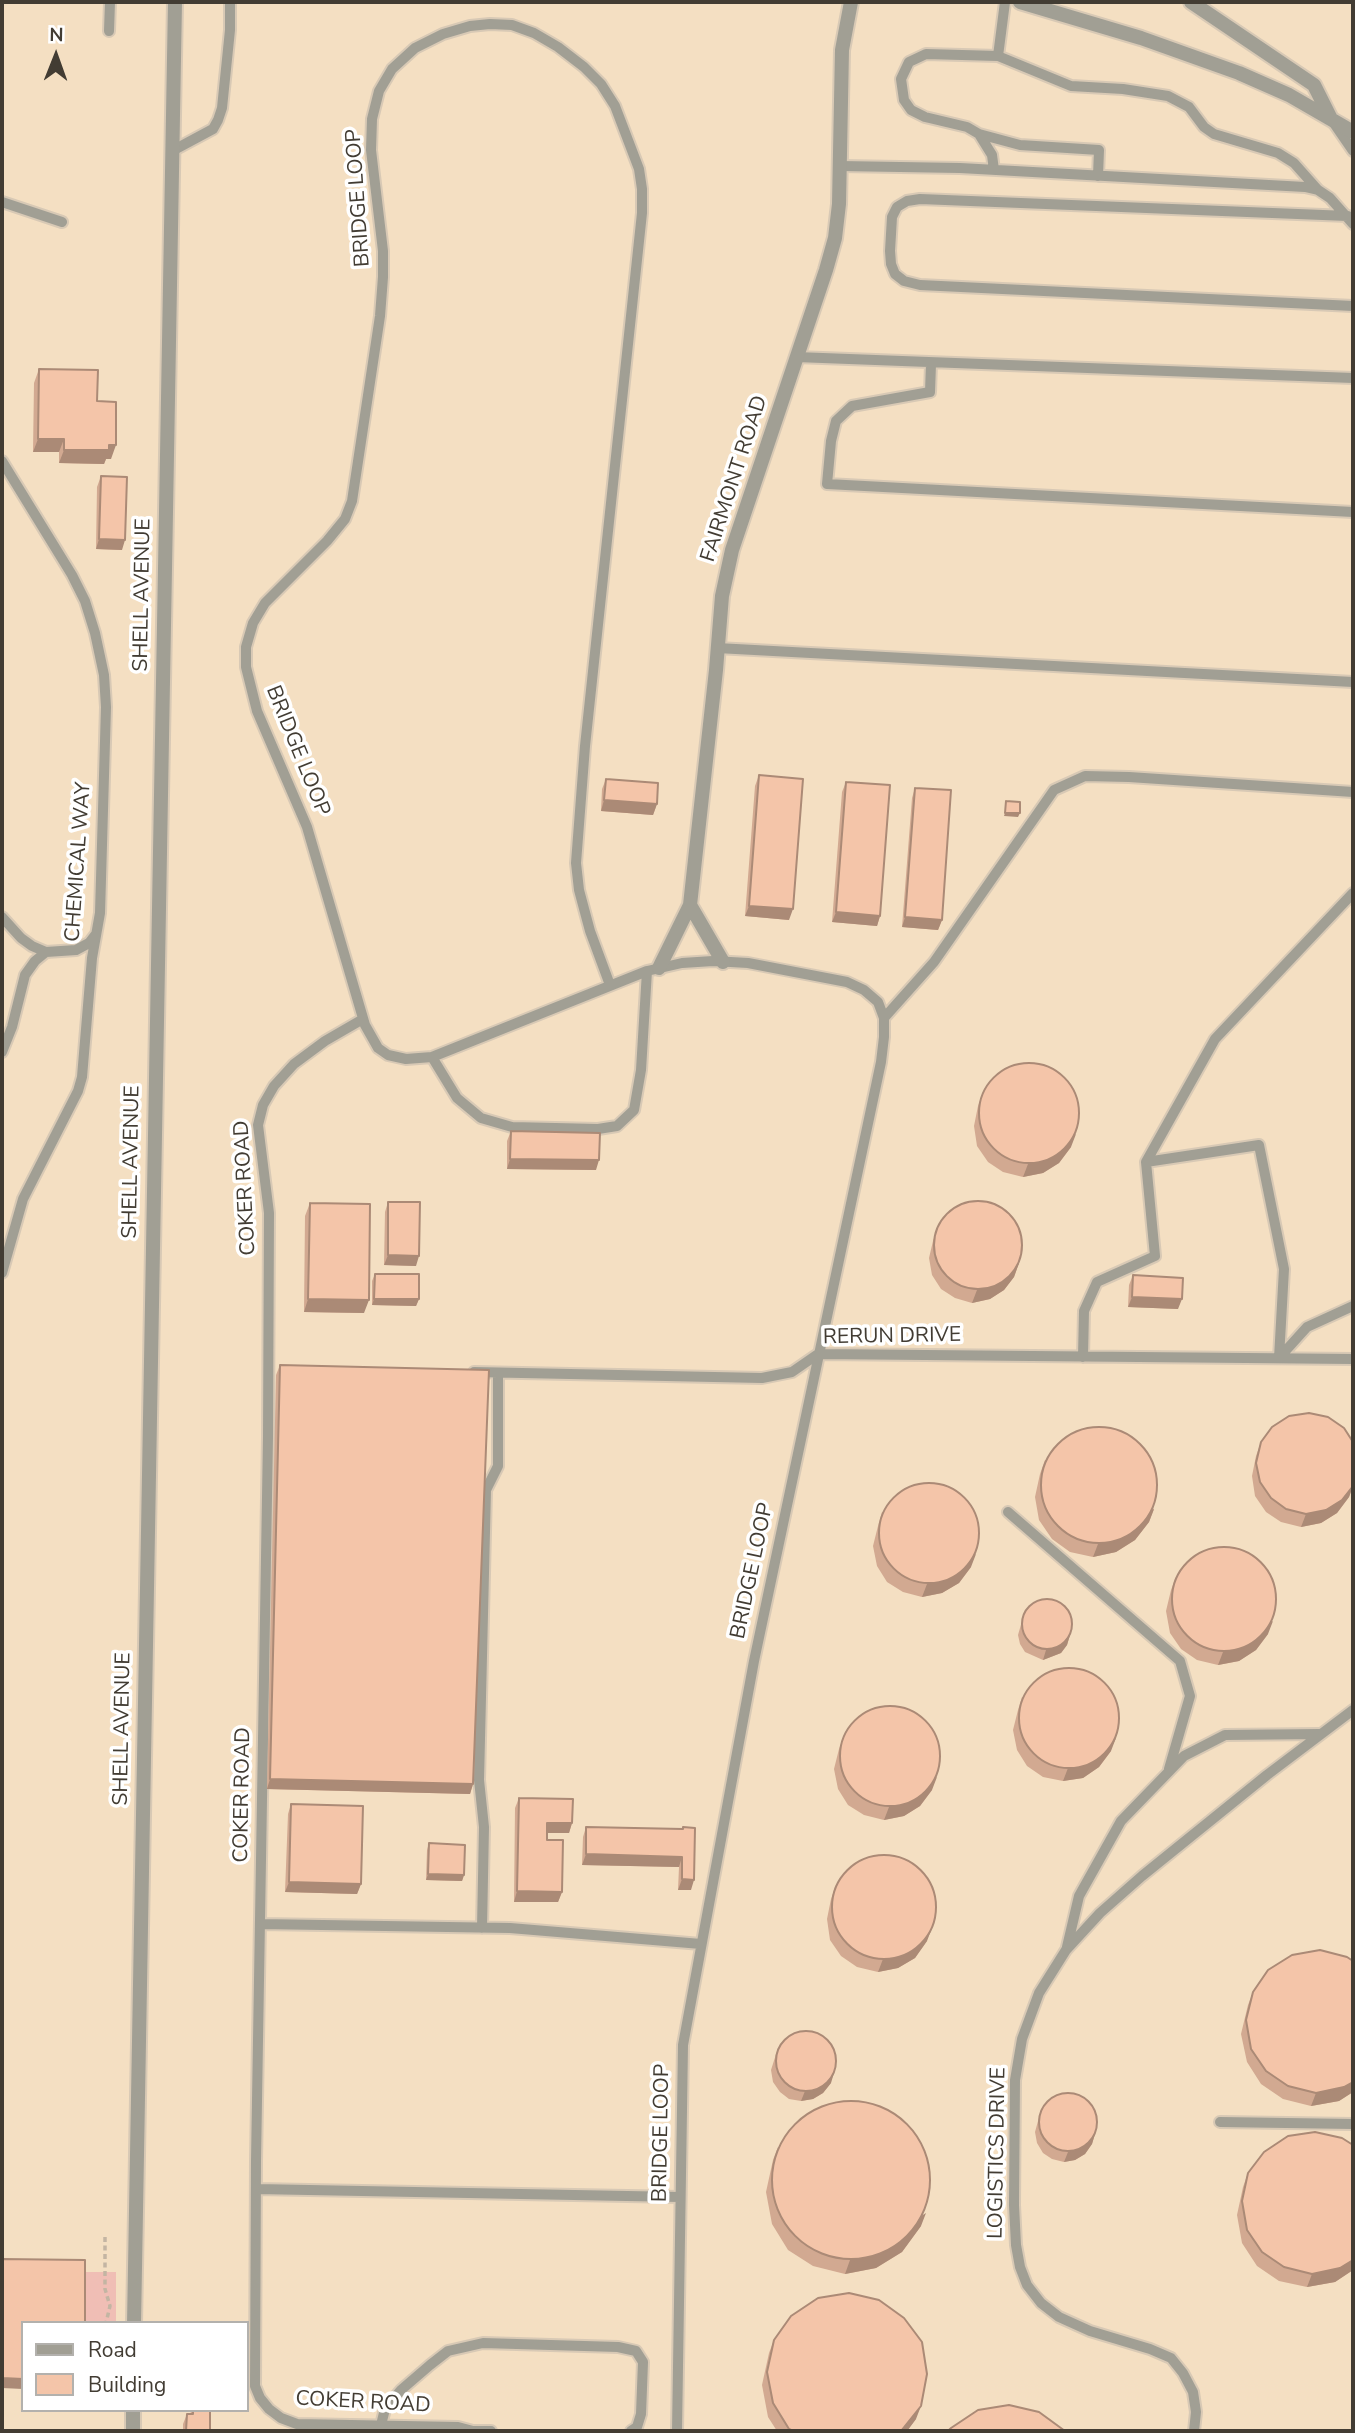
<!DOCTYPE html>
<style>
body{margin:0}
#map{position:relative;width:1355px;height:2433px;overflow:hidden;background:#fdecd5;font-family:"Nunito Sans",sans-serif}
canvas{display:block}
.frame{position:absolute;inset:0;border:4px solid #423c33;pointer-events:none}
.legend{position:absolute;left:21px;top:2321px;width:228px;height:91px;box-sizing:border-box;background:#fff;border:2px solid #b3b1ad;margin:0;padding:9px 12px;list-style:none;font-size:21px;color:#423c33}
.legend li{display:flex;align-items:center;gap:14px;height:35px}
.legend b{width:35px;border:2px solid #b3b1ad}
.north{position:absolute;left:21px;top:21px;width:70px;height:70px;-webkit-text-stroke:5px #fff;paint-order:stroke;rotate:1deg;font-size:19px;font-weight:700;line-height:28px;text-align:center;color:#423c33}
.north::after{content:'';display:block;margin:auto;width:24px;height:32px;background:#423c33;clip-path:polygon(50% 0,100% 100%,50% 72%,0 100%)}
</style>
<div id="map">
<canvas width="1355" height="2433"></canvas>
<div class="frame"></div>
<ul class="legend">
<li><b style="height:9px;background:#a19f94"></b>Road</li>
<li><b style="height:19px;background:#f4c5a9"></b>Building</li>
</ul>
<div class="north">N</div>
</div>
<script>
const ctx = document.querySelector('canvas').getContext('2d');
ctx.lineJoin = 'round';
function paint(path, color) {
  ctx.fillStyle = color;
  ctx.fill(path, 'evenodd');
}
function toPath(rows) {
  const path = new Path2D();
  for (const r of rows) {
    if (r.length === 3) {
      path.moveTo(r[0] + r[2], r[1]);
      path.arc(r[0], r[1], r[2], 0, 2 * Math.PI);
      continue;
    }
    path.moveTo(r[0], r[1]);
    for (let i = 2; i < r.length; i += 2) path.lineTo(r[i], r[i + 1]);
  }
  return path;
}
function strokePath(path, color, width, dash) {
  ctx.strokeStyle = color;
  ctx.lineWidth = width;
  ctx.lineCap = dash ? 'butt' : 'round';
  ctx.setLineDash(dash || []);
  ctx.stroke(path);
}
function write(font, color, halo, rows, align = 'center') {
  ctx.font = font + ' "Nunito Sans",sans-serif';
  ctx.lineWidth = 7;
  ctx.setLineDash([]);
  ctx.textBaseline = 'middle';
  ctx.strokeStyle = halo;
  ctx.fillStyle = color;
  for (const [text, x, y, turn = 0] of rows) {
    ctx.save();
    ctx.translate(x, y);
    ctx.rotate((+turn || 0) * Math.PI / 180);
    ctx.textAlign = isNaN(turn) ? turn : align;
    if (halo) ctx.strokeText(text, 0, 0);
    ctx.fillText(text, 0, 0);
    ctx.restore();
  }
}
paint(toPath([
 [2,2,1353,2,1353,2431,2,2431],
 [23,2323,247,2323,247,2410,23,2410]
]), '#f4dfc2');
paint(toPath([
 [82,2272,116,2272,116,2323,81,2323]
]), '#f0beb5');
const service = toPath([
 [109,31,110,2],
 [998,56,1071,86,1123,89,1168,96,1189,107,1204,127,1214,134,1278,153,1294,163,1318,190],
 [1333,122,1353,151],
 [979,134,1020,145,1099,150,1098,176],
 [172,151,213,129,218,120,222,108,230,30,230,2],
 [840,166,960,168,1305,187,1318,190,1330,198,1353,224],
 [994,170,992,155,979,134,967,127,925,117,911,110,904,100,901,79,909,62,926,54,998,56,1005,2],
 [2,202,62,222],
 [1348,216,920,199,907,201,897,207,892,217,890,251,891,264,895,274,904,281,920,285,1353,306],
 [796,357,1353,378],
 [931,364,930,392,852,406,836,421,831,441,827,484,1353,512],
 [2,461,72,575,85,601,95,633,104,675,106,707,100,913,92,958,82,1077,78,1091,23,1199,2,1273],
 [717,648,1353,682],
 [2,917,21,938,32,946,46,952,76,950,89,943,96,934],
 [610,985,590,931,579,890,576,863,585,746,642,213,642,189,639,169,615,106,601,84,584,67,558,47,534,33,512,25,490,24,470,26,443,34,415,48,392,69,379,91,372,119,371,150,383,251,383,277,380,316,352,501,345,519,327,541,265,603,253,623,246,647,246,667,257,711,307,827,365,1025,378,1048,388,1055,406,1059,432,1057,647,971,682,963,713,961,748,963,847,982,864,990,878,1002,884,1018,884,1037,881,1062,754,1661,683,2045,677,2431],
 [884,1018,934,962,1054,790,1085,776,1129,777,1353,792],
 [363,1019,325,1041,294,1064,274,1086,263,1105,258,1125,269,1213,268,1437,256,2161,255,2386,260,2398,269,2409,281,2418,297,2424,458,2427,473,2431],
 [2,1052,12,1027,25,975,35,961,46,952],
 [432,1057,457,1098,481,1118,512,1127,598,1129,617,1126,634,1110,641,1070,647,971],
 [1146,1162,1215,1039,1353,893],
 [1083,1357,1084,1311,1097,1282,1155,1256,1146,1162,1259,1145,1284,1269,1279,1358],
 [1279,1358,1307,1327,1353,1306],
 [474,1372,762,1378,792,1372,818,1354,1353,1359],
 [1008,1512,1180,1661,1190,1696,1169,1769],
 [260,1924,510,1928,701,1944],
 [482,1928,484,1827,479,1780,486,1490,498,1466,498,1373],
 [1067,1947,1079,1896,1121,1821,1184,1756,1225,1735,1319,1734],
 [1220,2122,1353,2124],
 [256,2189,680,2197],
 [381,2425,385,2409,401,2390,430,2365,448,2351,483,2343,618,2347,636,2351,643,2362,641,2414,637,2427,631,2431],
 [472,2431,491,2431],
 [1194,2431,1196,2412,1193,2392,1183,2373,1171,2358,1150,2349,1090,2331,1059,2317,1041,2303,1027,2285,1020,2267,1016,2245,1014,2205,1015,2080,1022,2039,1039,1993,1066,1950,1100,1913,1142,1876,1267,1775,1353,1710]
]);
const minor = toPath([
 [1020,2,1141,38,1239,73,1289,95,1353,132],
 [1191,2,1314,85,1330,117],
 [690,905,723,962],
 [659,968,690,905,716,670,722,596,732,550,826,270,835,238,839,204,842,50,851,2]
]);
const tertiary = toPath([
 [134,2323,175,2],
 [133,2431,133,2410]
]);
strokePath(service, '#d8c9b5', 14);
strokePath(minor, '#d8c9b5', 18);
strokePath(tertiary, '#d8c9b5', 18);
strokePath(toPath([
 [105,2237,105,2289,110,2306,106,2323]
]), '#c3b5a3', 3.5, [5, 3.5]);
strokePath(service, '#a19f94', 10);
strokePath(minor, '#a19f94', 14);
strokePath(tertiary, '#a19f94', 14);
paint(toPath([
 [39,369,97,401,111,459,106,459,104,464,59,463,59,452,33,452,34,383],
 [101,476,122,550,96,549,97,487],
 [759,775,789,920,745,916,755,786],
 [606,779,657,804,653,815,601,811,602,789],
 [846,782,880,916,877,926,832,922,842,792],
 [915,788,942,920,938,930,902,927,912,798],
 [983,1092,1071,1147,1059,1163,1043,1173,1023,1177,1003,1172,988,1162,977,1146,974,1126,978,1106],
 [511,1131,596,1170,507,1169,507,1141],
 [388,1202,416,1266,384,1265,385,1212],
 [310,1203,364,1313,304,1312,305,1216],
 [938,1227,1019,1263,1014,1277,1004,1290,990,1299,972,1303,955,1298,941,1289,932,1275,929,1258,933,1241],
 [375,1274,419,1299,416,1306,372,1305,372,1281],
 [1133,1275,1178,1309,1128,1307,1129,1285],
 [280,1365,473,1784,470,1794,267,1789,276,1375],
 [1261,1442,1353,1442,1353,1487,1349,1497,1337,1513,1321,1523,1301,1527,1281,1522,1266,1512,1255,1496,1252,1476,1256,1456],
 [1045,1460,1154,1509,1149,1522,1135,1540,1116,1552,1093,1557,1070,1552,1052,1539,1039,1520,1035,1497,1040,1474],
 [882,1512,971,1567,959,1583,942,1593,922,1597,903,1592,887,1582,877,1566,873,1546,878,1526],
 [1176,1577,1268,1634,1256,1650,1239,1661,1218,1665,1197,1660,1181,1649,1170,1633,1166,1611,1171,1590],
 [1024,1614,1070,1635,1067,1645,1061,1653,1043,1660,1025,1652,1020,1644,1018,1635],
 [1022,1697,1111,1751,1099,1767,1083,1778,1063,1781,1043,1777,1027,1766,1017,1750,1013,1730,1018,1710],
 [844,1735,932,1790,920,1806,904,1816,884,1820,864,1815,848,1805,838,1789,834,1769,839,1749],
 [519,1798,572,1823,569,1833,547,1833,547,1840,562,1892,558,1902,514,1902,515,1808],
 [291,1804,361,1884,357,1894,285,1892,288,1814],
 [586,1827,682,1829,691,1890,678,1890,679,1867,582,1865,583,1837],
 [429,1843,464,1875,462,1881,426,1880,427,1850],
 [836,1885,927,1941,915,1958,898,1968,878,1972,857,1967,841,1956,830,1940,827,1919,831,1899],
 [1353,1961,1353,2092,1339,2101,1311,2106,1283,2099,1261,2084,1247,2062,1241,2034,1248,2005,1253,1992],
 [778,2048,831,2083,823,2093,813,2099,801,2101,789,2099,780,2092,773,2082,771,2070],
 [1041,2110,1095,2134,1092,2144,1085,2154,1075,2160,1064,2162,1052,2159,1043,2153,1037,2143,1035,2132],
 [1353,2145,1353,2270,1335,2282,1307,2287,1279,2281,1257,2266,1242,2243,1237,2215,1243,2187,1248,2173],
 [778,2147,921,2226,902,2252,876,2268,845,2274,813,2266,788,2250,772,2224,766,2192,773,2160],
 [774,2340,916,2419,907,2431,777,2431,768,2417,762,2385,769,2353],
 [192,2410,210,2410,210,2431,183,2431,183,2424,187,2414,190,2414]
]), '#d2a991');
paint(toPath([
 [38,439,64,439,59,452,33,452],
 [109,445,116,445,111,459,106,459,104,464,59,463,64,450],
 [99,539,125,540,122,550,96,549],
 [604,800,657,804,653,815,601,811],
 [1005,813,1020,813,1018,817,1004,816],
 [749,906,793,909,789,920,745,916],
 [836,912,880,916,877,926,832,922],
 [905,917,942,920,938,930,902,927],
 [1076,1134,1071,1147,1059,1163,1043,1173,1023,1177,1028,1164],
 [510,1159,599,1160,596,1170,507,1169],
 [388,1255,419,1256,416,1266,384,1265],
 [1019,1263,1014,1277,1004,1290,990,1299,972,1303,977,1290],
 [1132,1297,1182,1299,1178,1309,1128,1307],
 [308,1299,369,1300,364,1313,304,1312],
 [374,1299,419,1299,416,1306,372,1305],
 [1353,1486,1349,1497,1337,1513,1321,1523,1301,1527,1306,1514],
 [1154,1509,1149,1522,1135,1540,1116,1552,1093,1557,1098,1544],
 [976,1554,971,1567,959,1583,942,1593,922,1597,927,1584],
 [1273,1621,1268,1634,1256,1650,1239,1661,1218,1665,1223,1652],
 [1070,1635,1067,1645,1061,1653,1043,1660,1046,1650],
 [1116,1738,1111,1751,1099,1767,1083,1778,1063,1781,1068,1768],
 [937,1777,932,1790,920,1806,904,1816,884,1820,889,1807],
 [270,1779,473,1784,470,1794,267,1789],
 [547,1823,572,1823,569,1833,544,1833],
 [586,1854,682,1857,679,1867,582,1865],
 [428,1874,464,1875,462,1881,426,1880],
 [682,1879,694,1880,691,1890,678,1890],
 [289,1882,361,1884,357,1894,285,1892],
 [517,1891,562,1892,558,1902,514,1902],
 [932,1928,927,1941,915,1958,898,1968,878,1972,883,1959],
 [834,2073,831,2083,823,2093,813,2099,801,2101,805,2091],
 [1353,2082,1353,2092,1339,2101,1311,2106,1316,2093],
 [1095,2134,1092,2144,1085,2154,1075,2160,1064,2162,1068,2152],
 [926,2213,921,2226,902,2252,876,2268,845,2274,850,2260],
 [1353,2260,1353,2270,1335,2282,1307,2287,1312,2274],
 [2,2378,23,2379,23,2389,2,2388],
 [921,2406,916,2419,907,2431,901,2431]
]), '#ab8a76');
const building = toPath([
 [39,369,98,370,97,401,116,402,116,445,109,445,109,450,64,450,64,439,38,439,39,369],
 [101,476,127,477,125,540,99,539,101,476],
 [759,775,803,779,793,909,749,906,759,775],
 [606,779,658,783,657,804,604,800,606,779],
 [846,782,890,785,880,916,836,912,846,782],
 [915,788,951,790,942,920,905,917,915,788],
 [1006,801,1020,802,1020,813,1005,813,1006,801],
 [1029,1113,50],
 [511,1131,600,1133,599,1160,510,1159,511,1131],
 [978,1245,44],
 [388,1202,420,1202,419,1256,388,1255,388,1202],
 [310,1203,370,1204,369,1300,308,1299,310,1203],
 [375,1274,419,1274,419,1299,374,1299,375,1274],
 [1133,1275,1183,1278,1182,1299,1132,1297,1133,1275],
 [280,1365,489,1370,473,1784,270,1779,280,1365],
 [1309,1413,1328,1417,1344,1428,1353,1442,1353,1486,1342,1500,1326,1510,1306,1514,1286,1509,1271,1498,1260,1482,1256,1463,1261,1442,1272,1427,1289,1416,1309,1413],
 [1099,1485,58],
 [929,1533,50],
 [1224,1599,52],
 [1047,1624,25],
 [1069,1718,50],
 [890,1756,50],
 [519,1798,573,1799,572,1823,547,1823,547,1840,563,1840,562,1892,517,1891,519,1798],
 [291,1804,363,1806,361,1884,289,1882,291,1804],
 [586,1827,683,1829,683,1827,695,1828,694,1880,682,1879,682,1857,586,1854,586,1827],
 [429,1843,465,1845,464,1875,428,1874,429,1843],
 [884,1907,52],
 [1320,1950,1347,1957,1353,1961,1353,2082,1344,2087,1316,2093,1288,2086,1266,2071,1251,2049,1246,2020,1253,1992,1268,1970,1292,1955,1320,1950],
 [806,2061,30],
 [1068,2122,29],
 [851,2180,79],
 [1315,2132,1342,2138,1353,2145,1353,2260,1340,2268,1312,2274,1284,2267,1262,2252,1247,2230,1242,2201,1248,2173,1264,2152,1288,2136,1315,2132],
 [2,2259,85,2260,85,2323,23,2323,23,2379,2,2378,2,2259],
 [849,2293,879,2300,904,2318,922,2342,927,2374,921,2406,901,2431,793,2431,789,2429,773,2403,767,2372,774,2340,791,2316,818,2298,849,2293],
 [1009,2405,1039,2412,1065,2431,948,2431,951,2428,978,2410,1009,2405],
 [193,2410,210,2410,210,2431,186,2431,187,2414,193,2414,193,2410]
]);
paint(building, '#f4c5a9');
strokePath(building, '#ab8a76', 2);
write('21px', '#423c33', '#fff', [
 ["BRIDGE LOOP",359,198,-94],
 ["FAIRMONT ROAD",735,479,-72],
 ["SHELL AVENUE",143,595,-89],
 ["BRIDGE LOOP",297,751,68],
 ["CHEMICAL WAY",79,862,-86],
 ["SHELL AVENUE",132,1162,-89],
 ["COKER ROAD",246,1188,-93],
 ["RERUN DRIVE",892,1337,-1],
 ["BRIDGE LOOP",753,1571,-78],
 ["SHELL AVENUE",123,1729,-89],
 ["COKER ROAD",243,1795,-89],
 ["BRIDGE LOOP",662,2133,-89],
 ["LOGISTICS DRIVE",998,2153,-89],
 ["COKER ROAD",363,2403,3]
]);
</script>
